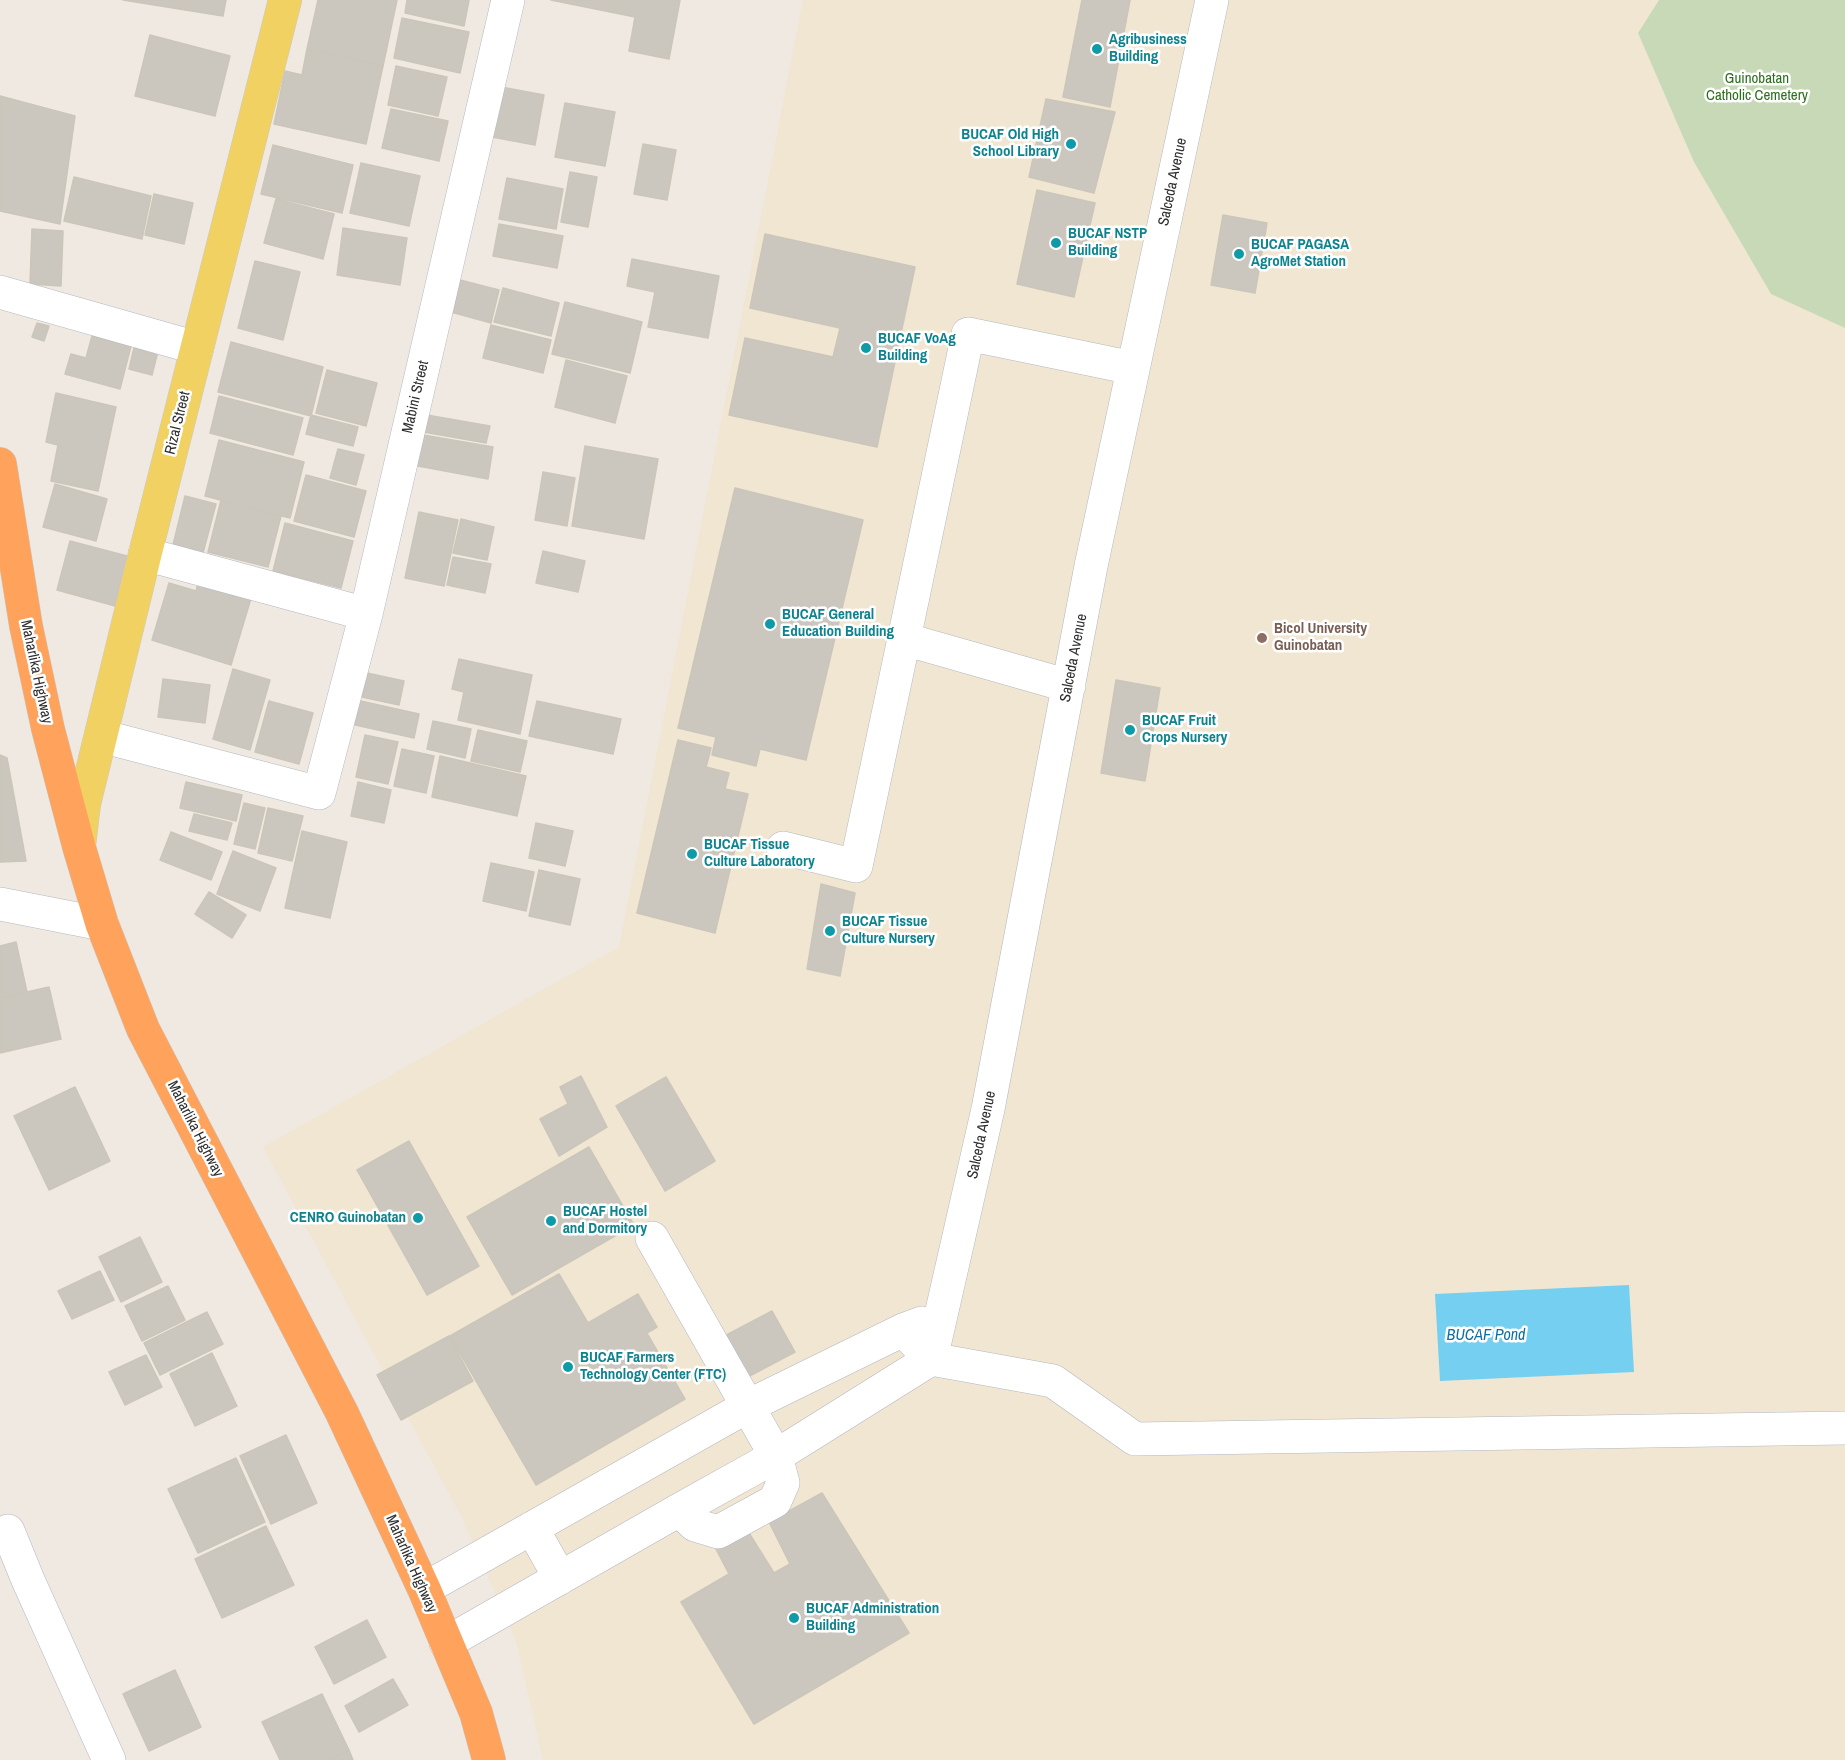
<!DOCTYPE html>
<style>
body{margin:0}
canvas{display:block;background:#efe9e1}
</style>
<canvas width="1845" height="1760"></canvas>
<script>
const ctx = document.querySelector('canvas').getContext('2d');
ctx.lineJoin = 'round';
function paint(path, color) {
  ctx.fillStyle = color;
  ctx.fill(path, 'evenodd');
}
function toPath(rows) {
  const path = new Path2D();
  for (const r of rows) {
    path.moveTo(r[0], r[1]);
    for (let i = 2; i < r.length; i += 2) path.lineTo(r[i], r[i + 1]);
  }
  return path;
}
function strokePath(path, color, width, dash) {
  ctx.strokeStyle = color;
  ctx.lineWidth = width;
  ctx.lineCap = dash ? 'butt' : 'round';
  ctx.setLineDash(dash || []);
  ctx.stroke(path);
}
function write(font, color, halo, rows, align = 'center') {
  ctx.font = font + ' "Archivo Narrow",sans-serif';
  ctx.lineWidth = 5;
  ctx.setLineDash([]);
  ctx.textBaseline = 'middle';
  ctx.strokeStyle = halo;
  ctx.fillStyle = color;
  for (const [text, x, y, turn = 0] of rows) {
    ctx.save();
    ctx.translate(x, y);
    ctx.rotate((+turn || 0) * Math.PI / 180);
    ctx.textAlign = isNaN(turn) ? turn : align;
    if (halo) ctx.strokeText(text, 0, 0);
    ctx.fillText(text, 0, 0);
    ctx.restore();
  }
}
paint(toPath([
 [803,0,1659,0,1638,33,1694,162,1771,294,1845,328,1845,1760,543,1760,516,1641,462,1518,263,1147,619,947]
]), '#f0e6d1');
paint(toPath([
 [1659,0,1845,0,1845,328,1771,294,1694,162,1638,33]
]), '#c8d9b8');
paint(toPath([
 [1629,1285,1634,1372,1440,1381,1435,1294]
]), '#75cff0');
const building = toPath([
 [123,0,226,0,223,16,123,0],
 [318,0,397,0,383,66,307,49,318,0],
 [407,0,469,0,464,26,405,13,407,0],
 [551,0,680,0,669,59,629,51,635,17,551,0],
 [1082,0,1130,0,1110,107,1063,97,1082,0],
 [402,18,469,32,460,73,394,58,402,18],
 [150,35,230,56,215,116,135,96,150,35],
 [307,49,383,66,366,144,274,124,285,71,302,75,307,49],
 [396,66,447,77,438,116,388,105,396,66],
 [501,87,544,95,535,145,492,137,501,87],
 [0,96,75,116,60,224,0,211,0,96],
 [1046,99,1115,112,1094,193,1029,177,1046,99],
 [565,103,615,112,605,166,555,157,565,103],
 [391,109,448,121,439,161,382,148,391,109],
 [643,144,676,150,667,200,634,194,643,144],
 [273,145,353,165,342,213,261,194,273,145],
 [361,163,420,176,409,226,350,213,361,163],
 [570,172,597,177,588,227,561,222,570,172],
 [74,177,151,196,142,239,64,221,74,177],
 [507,178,563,189,556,229,499,219,507,178],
 [1037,190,1095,203,1074,297,1017,284,1037,190],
 [154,194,193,203,184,244,145,235,154,194],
 [276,199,334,214,323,259,264,243,276,199],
 [1223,215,1267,223,1255,293,1211,285,1223,215],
 [499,224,563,236,557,268,493,256,499,224],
 [343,228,407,238,400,285,337,275,343,228],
 [32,229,63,231,61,286,30,284,32,229],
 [765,234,915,267,877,447,729,415,745,338,833,357,840,328,750,308,765,234],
 [632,259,719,276,708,338,648,327,655,292,627,286,632,259],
 [255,261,300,272,283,340,238,328,255,261],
 [460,280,499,290,491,323,451,312,460,280],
 [503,288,559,303,551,336,494,322,503,288],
 [565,302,642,322,630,373,552,354,565,302],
 [37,323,49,326,44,341,32,337,37,323],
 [491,325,551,340,543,373,483,358,491,325],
 [92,336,131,346,120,389,65,374,71,354,86,358,92,336],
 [231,342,323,367,311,416,218,392,231,342],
 [134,348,157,355,152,375,129,369,134,348],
 [566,360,627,376,615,423,555,407,566,360],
 [327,370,377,383,366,426,316,413,327,370],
 [56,393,116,407,98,491,51,481,58,445,46,442,56,393],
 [219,396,303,418,293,455,210,433,219,396],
 [421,414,490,426,486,443,418,431,421,414],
 [311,415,358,427,353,446,306,434,311,415],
 [423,435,493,447,488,479,418,466,423,435],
 [219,440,304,462,290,518,205,496,219,440],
 [585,446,658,459,644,539,572,526,585,446],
 [338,449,364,455,356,485,330,478,338,449],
 [543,472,575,478,567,526,535,520,543,472],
 [306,475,366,491,354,537,294,521,306,475],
 [55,484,107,499,96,541,43,527,55,484],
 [735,488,863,520,806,760,760,749,756,766,712,755,716,737,678,728,735,488],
 [185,496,216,504,203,553,173,545,185,496],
 [221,500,281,516,268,567,208,552,221,500],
 [419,512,458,520,444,586,405,578,419,512],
 [461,519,494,527,487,560,453,553,461,519],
 [285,523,353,541,341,588,273,571,285,523],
 [70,541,127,556,115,606,57,590,70,541],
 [543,551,585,561,578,592,536,583,543,551],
 [453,557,491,564,485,593,447,585,453,557],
 [199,579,252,595,231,665,152,640,169,583,196,591,199,579],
 [459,659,532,675,520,734,458,720,464,692,452,689,459,659],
 [233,669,270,680,250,750,213,739,233,669],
 [367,673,404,681,399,705,362,697,367,673],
 [163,679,210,685,205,723,158,717,163,679],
 [1116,680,1160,688,1145,781,1101,773,1116,680],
 [356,700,419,714,414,738,351,724,356,700],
 [269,701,313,713,299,764,255,752,269,701],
 [537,701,621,719,613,754,529,736,537,701],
 [433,721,471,729,465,758,427,749,433,721],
 [478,730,527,741,520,772,471,761,478,730],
 [365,735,398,742,388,784,356,777,365,735],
 [678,740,711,748,706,767,729,773,725,789,748,794,715,933,637,913,678,740],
 [402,749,434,756,426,793,394,786,402,749],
 [0,755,7,758,26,861,0,862,0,755],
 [440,756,526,776,517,816,432,797,440,756],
 [186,782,242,795,236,821,180,808,186,782],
 [358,782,391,790,384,823,351,816,358,782],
 [244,803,265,808,255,849,234,844,244,803],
 [268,808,303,816,292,861,258,853,268,808],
 [194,814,232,823,227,840,189,831,194,814],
 [536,823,573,831,565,866,529,858,536,823],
 [302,831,347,842,330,918,285,908,302,831],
 [171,832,222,852,211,880,160,860,171,832],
 [233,851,276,868,260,911,217,894,233,851],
 [491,863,534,872,526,911,483,901,491,863],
 [539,870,580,879,570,925,529,916,539,870],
 [821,884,855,893,840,976,807,969,821,884],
 [209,892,246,915,232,938,195,914,209,892],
 [16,942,27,992,0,998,0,946,16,942],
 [49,987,61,1039,0,1053,0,998,49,987],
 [581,1076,607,1127,559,1156,540,1119,568,1104,560,1087,581,1076],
 [666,1077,715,1161,665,1191,616,1106,666,1077],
 [75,1087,110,1161,49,1190,14,1116,75,1087],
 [409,1141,479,1266,427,1295,357,1170,409,1141],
 [589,1147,634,1225,512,1295,467,1217,589,1147],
 [140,1237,162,1282,121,1302,99,1257,140,1237],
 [100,1271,114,1300,72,1319,58,1291,100,1271],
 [559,1274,588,1323,638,1294,657,1327,647,1333,685,1399,536,1485,450,1336,559,1274],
 [168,1286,185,1320,142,1341,125,1306,168,1286],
 [772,1311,795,1352,742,1380,719,1339,772,1311],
 [207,1312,223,1344,160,1375,144,1343,207,1312],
 [449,1336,473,1381,401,1420,377,1375,449,1336],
 [212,1353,237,1406,195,1426,170,1374,212,1353],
 [146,1355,162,1387,125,1405,109,1372,146,1355],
 [286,1435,317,1503,271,1524,240,1456,286,1435],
 [236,1458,265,1522,198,1553,168,1489,236,1458],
 [822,1493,909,1633,754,1724,681,1602,729,1574,716,1549,749,1533,774,1573,790,1564,769,1522,822,1493],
 [266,1526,294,1585,222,1618,195,1559,266,1526],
 [367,1620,386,1657,334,1684,315,1647,367,1620],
 [175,1670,201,1727,149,1751,123,1694,175,1670],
 [393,1679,408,1705,359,1732,345,1706,393,1679],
 [322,1694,349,1750,328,1760,280,1760,262,1722,322,1694],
 [349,1750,353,1760,328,1760,349,1750]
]);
paint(building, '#cbc7bf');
strokePath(building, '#cbc5ba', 1.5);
const minor = toPath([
 [0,292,197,348],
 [145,554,366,614],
 [1069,686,904,639,968,334,1133,368],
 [101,736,319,793,366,614,508,0],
 [783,848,856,866,904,639],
 [0,904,102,924],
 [652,1238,776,1456,783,1483,775,1501,718,1532,695,1525,679,1510],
 [903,1330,931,1359,1053,1381,1135,1439,1845,1428],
 [532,1528,560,1578],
 [8,1531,28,1580,109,1760],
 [424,1589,748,1406,903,1330,922,1323],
 [446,1643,679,1510,776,1456,931,1359,988,1109,1091,566,1212,0]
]);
const major = toPath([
 [79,846,84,804,145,554,285,0]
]);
const highway = toPath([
 [0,464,26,626,48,729,79,847,102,924,143,1029,342,1413,424,1589,476,1713,489,1760]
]);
strokePath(minor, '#b4b7c1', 34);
strokePath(major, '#c9c9c9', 34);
strokePath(highway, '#c9c9c9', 34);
strokePath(minor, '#fff', 33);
strokePath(major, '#f2d163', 33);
strokePath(highway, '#ffa35c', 33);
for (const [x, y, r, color] of [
 [1097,49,6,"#0f9aa8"],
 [1071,144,6,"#0f9aa8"],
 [1056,243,6,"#0f9aa8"],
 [1239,254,6,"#0f9aa8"],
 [866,348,6,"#0f9aa8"],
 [770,624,6,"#0f9aa8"],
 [1262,638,6,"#8d6e63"],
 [1130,730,6,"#0f9aa8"],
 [692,854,6,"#0f9aa8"],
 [830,931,6,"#0f9aa8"],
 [418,1218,6,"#0f9aa8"],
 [551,1221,6,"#0f9aa8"],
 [568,1367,6,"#0f9aa8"],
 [794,1618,6,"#0f9aa8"]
]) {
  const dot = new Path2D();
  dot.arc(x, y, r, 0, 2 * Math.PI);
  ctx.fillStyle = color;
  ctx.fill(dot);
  strokePath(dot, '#fff', 2);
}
write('bold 15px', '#0d838f', '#fff', [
 ["Agribusiness",1109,40],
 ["Building",1109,57],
 ["BUCAF Old High",1059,135,"right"],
 ["School Library",1059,152,"right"],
 ["BUCAF NSTP",1068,234],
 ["Building",1068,251],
 ["BUCAF PAGASA",1251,245],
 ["AgroMet Station",1251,262],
 ["BUCAF VoAg",878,339],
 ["Building",878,356],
 ["BUCAF General",782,615],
 ["Education Building",782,632],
 ["BUCAF Fruit",1142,721],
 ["Crops Nursery",1142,738],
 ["BUCAF Tissue",704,845],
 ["Culture Laboratory",704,862],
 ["BUCAF Tissue",842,922],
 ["Culture Nursery",842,939],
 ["BUCAF Hostel",563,1212],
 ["and Dormitory",563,1229],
 ["CENRO Guinobatan",406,1218,"right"],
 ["BUCAF Farmers",580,1358],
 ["Technology Center (FTC)",580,1375],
 ["BUCAF Administration",806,1609],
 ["Building",806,1626]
], 'left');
write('15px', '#2c6e1b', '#fff', [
 ["Guinobatan",1757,79],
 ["Catholic Cemetery",1757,96]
]);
write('15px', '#2e2e2e', '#fff', [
 ["Salceda Avenue",1173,182,-78],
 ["Mabini Street",416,397,-77],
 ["Rizal Street",178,423,-76],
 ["Salceda Avenue",1074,658,-79],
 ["Maharlika Highway",36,672,78],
 ["Maharlika Highway",195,1129,63],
 ["Salceda Avenue",982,1135,-78],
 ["Maharlika Highway",411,1564,66]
]);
write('bold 15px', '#785e54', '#fff', [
 ["Bicol University",1274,629],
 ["Guinobatan",1274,646]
], 'left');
write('italic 16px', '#0d6fa3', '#fff', [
 ["BUCAF Pond",1486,1336]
]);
</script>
